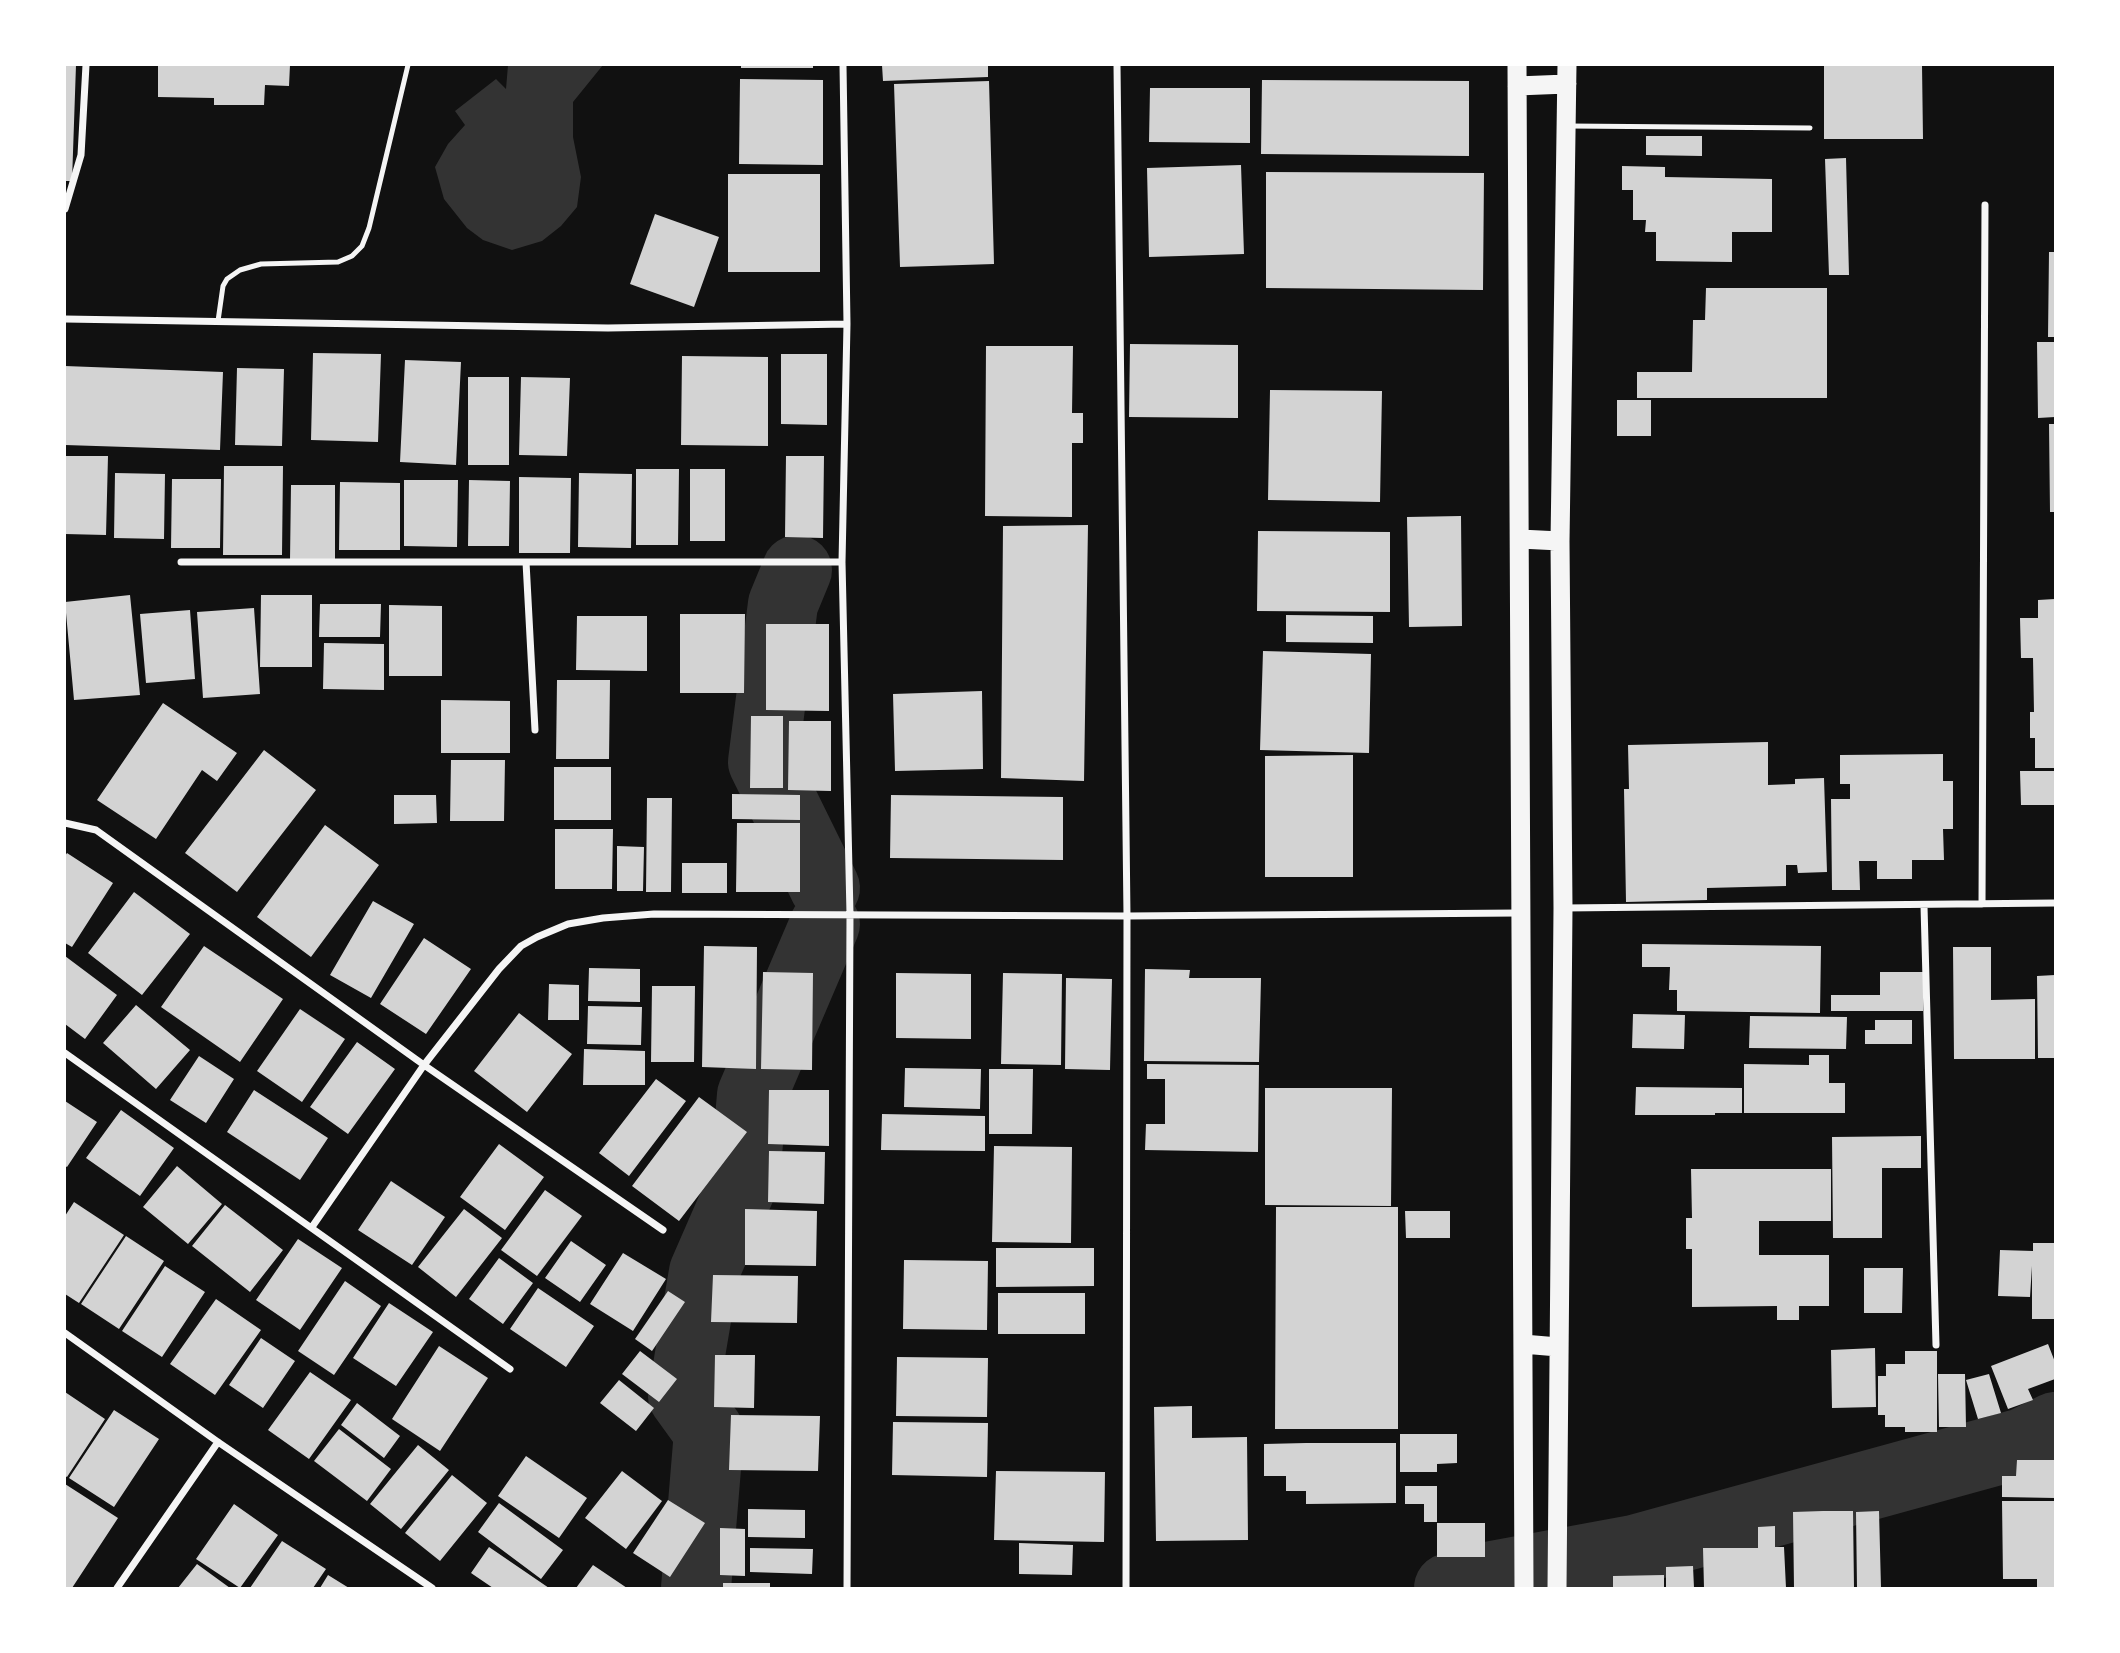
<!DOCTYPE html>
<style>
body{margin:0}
#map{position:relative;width:2120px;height:1653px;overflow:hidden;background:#111;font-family:Lora,serif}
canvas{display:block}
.frame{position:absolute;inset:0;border:66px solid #fff;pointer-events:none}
</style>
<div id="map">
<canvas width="2120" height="1653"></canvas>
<div class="frame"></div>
</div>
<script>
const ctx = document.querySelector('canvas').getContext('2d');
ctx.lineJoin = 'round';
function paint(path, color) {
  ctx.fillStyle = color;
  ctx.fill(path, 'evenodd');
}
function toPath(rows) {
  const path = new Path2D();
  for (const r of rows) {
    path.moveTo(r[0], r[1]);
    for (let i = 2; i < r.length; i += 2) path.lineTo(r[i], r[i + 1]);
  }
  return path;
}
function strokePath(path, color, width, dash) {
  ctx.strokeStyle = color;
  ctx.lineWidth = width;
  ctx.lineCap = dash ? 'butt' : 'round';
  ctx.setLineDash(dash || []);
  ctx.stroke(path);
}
paint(toPath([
 [508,65,603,65,573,102,573,137,581,177,577,207,561,226,542,241,512,250,483,240,467,228,444,199,435,167,448,144,465,125,455,111,496,79,506,89]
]), '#333');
strokePath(toPath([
 [797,570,783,604,763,762,825,888],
 [696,1588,709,1432,683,1396,704,1272,745,1178,752,1095,825,924],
 [1449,1588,1482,1578,1634,1550,2023,1443,2055,1427]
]), '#333', 70);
paint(toPath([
 [65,65,76,65,72,181,65,181],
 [158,65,290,65,289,86,265,85,264,105,214,105,214,98,158,97],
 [741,65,813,65,813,68,741,68],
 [882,65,988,65,988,77,883,81],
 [1824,65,1922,65,1923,139,1824,139],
 [740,79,823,80,823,165,739,164],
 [1262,80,1469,81,1469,156,1261,154],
 [989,81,994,264,900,267,894,84],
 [1150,88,1250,88,1250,143,1149,142],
 [1646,136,1702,136,1702,156,1646,155],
 [1846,158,1849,275,1829,275,1825,159],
 [1241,165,1244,254,1149,257,1147,168],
 [1622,166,1665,167,1665,177,1772,179,1772,232,1732,232,1732,262,1656,261,1656,232,1645,232,1646,220,1633,220,1633,190,1622,190],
 [1266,172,1484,173,1483,290,1266,288],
 [728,174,820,174,820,272,728,272],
 [655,214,719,237,694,307,630,284],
 [2049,252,2055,252,2055,337,2048,337],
 [1706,288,1827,288,1827,398,1637,398,1637,372,1692,372,1693,320,1705,320],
 [2037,342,2055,342,2055,417,2038,418],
 [1130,344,1238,345,1238,418,1129,417],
 [986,346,1073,346,1072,413,1083,413,1083,443,1072,443,1072,517,985,516],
 [313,353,381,354,378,442,311,440],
 [781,354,827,354,827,425,781,424],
 [682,356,768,357,768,446,681,445],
 [405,360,461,362,456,465,400,462],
 [65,366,223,372,220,450,65,445],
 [237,368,284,369,282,446,235,445],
 [468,377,509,377,509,465,468,465],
 [521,377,570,378,567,456,519,455],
 [1270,390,1382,391,1380,502,1268,500],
 [1617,400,1651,400,1651,436,1617,436],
 [2049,424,2055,424,2055,512,2050,512],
 [65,456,108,456,106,535,65,534],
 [786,456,824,456,823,538,785,537],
 [224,466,283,466,282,555,223,555],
 [636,469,679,469,678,545,636,545],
 [690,469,725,469,725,541,690,541],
 [115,473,165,474,164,539,114,538],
 [579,473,632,474,631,548,578,547],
 [519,477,571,478,570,553,519,553],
 [172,479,221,479,220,548,171,548],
 [404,480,458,480,457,547,404,546],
 [469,480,510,481,509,546,468,546],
 [340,482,400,483,400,550,339,550],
 [291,485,335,485,335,560,290,560],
 [1461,516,1462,626,1409,627,1407,517],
 [1088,525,1084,781,1001,778,1003,526],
 [1258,531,1390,532,1390,612,1257,611],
 [130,595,140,695,74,700,65,602],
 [261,595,312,595,312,667,260,667],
 [2055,599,2055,768,2035,768,2035,738,2030,738,2030,712,2034,712,2033,658,2021,658,2020,618,2038,618,2038,600],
 [320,604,381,604,380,637,319,637],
 [389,605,442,606,442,676,389,676],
 [254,608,260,694,203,698,197,612],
 [190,610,195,679,146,683,140,614],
 [680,614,745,614,744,693,680,693],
 [1286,615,1373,616,1373,643,1286,642],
 [577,616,647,616,647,671,576,670],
 [766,624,829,624,829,711,766,710],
 [324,643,384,644,384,690,323,689],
 [1263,651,1371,654,1369,753,1260,750],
 [557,680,610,680,609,759,556,759],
 [982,691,983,769,895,771,893,694],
 [441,700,510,701,510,753,441,753],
 [163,703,237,753,217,781,202,770,156,839,97,800],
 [751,716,783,716,783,788,750,788],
 [789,721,831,721,831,791,788,790],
 [1768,742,1768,785,1795,784,1795,779,1824,778,1827,872,1798,873,1797,865,1786,865,1786,886,1707,888,1707,900,1626,902,1624,789,1629,789,1628,745],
 [264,750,316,790,237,892,185,853],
 [1943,754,1943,781,1953,781,1953,829,1943,829,1944,860,1912,860,1912,879,1877,879,1877,861,1859,861,1860,890,1832,890,1831,799,1850,799,1850,784,1840,784,1840,755],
 [1353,755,1353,877,1265,877,1265,756],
 [451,760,505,760,504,821,450,821],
 [554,767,611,767,611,820,554,820],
 [2020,771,2055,771,2055,805,2021,805],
 [732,794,800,795,800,820,732,819],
 [394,795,436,795,437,823,394,824],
 [891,795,1063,797,1063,860,890,858],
 [647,798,672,798,671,892,646,892],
 [737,823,800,823,800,892,736,892],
 [325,825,379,865,311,957,257,917],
 [555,829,613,829,612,889,555,889],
 [617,846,644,847,643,891,617,891],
 [67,853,113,883,72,947,65,943,65,856],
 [682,863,727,863,727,893,682,893],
 [134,892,190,934,142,995,88,953],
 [373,901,414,924,371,998,330,975],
 [424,938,471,969,426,1034,380,1004],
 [1642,944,1821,946,1820,1013,1677,1011,1677,990,1669,990,1670,967,1642,967],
 [204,946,283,999,240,1062,161,1007],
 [704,946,757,947,756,1069,702,1067],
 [1953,947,1991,947,1991,1000,2035,999,2035,1059,1954,1059],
 [65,956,117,995,85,1039,65,1024],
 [589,968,640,969,640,1002,588,1001],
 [1145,969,1190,970,1189,978,1261,978,1259,1062,1144,1061],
 [763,972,813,973,812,1070,761,1069],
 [1880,972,1923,972,1923,1011,1831,1011,1831,995,1880,995],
 [896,973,971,974,971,1039,896,1038],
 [1003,973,1062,974,1061,1065,1001,1064],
 [2055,975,2055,1058,2038,1058,2037,976],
 [1066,978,1112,979,1110,1070,1065,1069],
 [549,984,579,985,579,1020,548,1020],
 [652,986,695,986,694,1062,651,1062],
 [136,1005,190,1050,156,1089,103,1043],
 [588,1006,642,1007,641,1045,587,1044],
 [300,1009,345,1039,302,1102,257,1071],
 [519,1013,572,1054,527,1112,474,1071],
 [1633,1014,1685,1015,1684,1049,1632,1048],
 [1750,1016,1847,1017,1846,1049,1749,1048],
 [1875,1020,1912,1020,1912,1044,1865,1044,1865,1030,1875,1030],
 [357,1042,395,1069,348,1134,310,1107],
 [584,1049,645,1051,645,1085,583,1085],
 [1809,1055,1829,1055,1829,1083,1845,1083,1845,1113,1744,1113,1744,1064,1809,1065],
 [199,1056,234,1079,206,1123,170,1100],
 [1147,1064,1259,1065,1258,1152,1145,1150,1146,1124,1165,1124,1165,1079,1147,1079],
 [905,1068,981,1069,980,1109,904,1107],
 [989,1069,1033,1069,1032,1134,989,1134],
 [656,1079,686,1101,629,1176,599,1153],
 [1636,1087,1742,1088,1742,1113,1715,1113,1715,1115,1635,1115],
 [1265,1088,1392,1088,1391,1206,1265,1205],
 [254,1090,328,1138,300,1180,227,1132],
 [769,1090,829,1090,829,1146,768,1144],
 [699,1097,747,1132,679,1221,632,1186],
 [65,1101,97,1122,67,1167,65,1166],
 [121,1110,174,1148,140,1196,86,1158],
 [882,1114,985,1116,985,1151,881,1150],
 [1921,1136,1921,1168,1882,1168,1882,1238,1833,1238,1832,1137],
 [499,1144,544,1177,505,1230,460,1197],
 [994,1146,1072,1147,1071,1243,992,1242],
 [769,1151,825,1152,824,1204,768,1202],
 [177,1166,222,1204,188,1244,143,1207],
 [1691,1169,1831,1169,1831,1221,1759,1221,1759,1255,1829,1255,1829,1306,1799,1306,1799,1320,1777,1320,1777,1306,1692,1307,1692,1249,1686,1249,1686,1218,1692,1218],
 [391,1181,445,1217,412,1265,358,1230],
 [545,1190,582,1216,537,1276,501,1250],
 [74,1202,124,1235,79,1303,65,1294,65,1216],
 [225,1205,283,1250,250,1292,192,1246],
 [1276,1207,1398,1207,1398,1429,1275,1429],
 [464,1209,502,1238,456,1297,418,1267],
 [745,1209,817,1211,816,1266,745,1265],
 [1405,1211,1450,1211,1450,1238,1406,1238],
 [126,1236,164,1261,119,1329,81,1304],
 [298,1239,342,1268,300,1330,256,1300],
 [571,1241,606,1265,580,1302,545,1278],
 [2033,1243,2055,1243,2055,1319,2032,1319,2032,1266,2030,1297,1998,1296,2000,1250,2033,1251],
 [996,1248,1094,1248,1094,1286,996,1287],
 [623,1253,666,1279,633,1331,590,1304],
 [499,1258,533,1283,503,1324,469,1299],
 [904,1260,988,1261,987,1330,903,1329],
 [165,1266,205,1292,162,1357,122,1331],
 [1864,1268,1903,1268,1902,1313,1864,1313],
 [713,1275,798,1276,797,1323,711,1322],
 [345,1281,381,1306,334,1375,298,1351],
 [538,1288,594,1326,566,1367,510,1329],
 [668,1291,685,1302,652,1351,635,1339],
 [998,1293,1085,1293,1085,1334,998,1334],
 [216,1299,261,1330,215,1395,170,1364],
 [389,1303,433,1332,396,1386,353,1358],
 [261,1338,295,1361,263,1408,229,1385],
 [2048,1344,2055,1362,2055,1379,2028,1389,2033,1400,2008,1409,1991,1366],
 [439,1346,488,1378,440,1451,392,1419],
 [1875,1348,1876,1407,1832,1408,1831,1350],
 [640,1351,677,1379,659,1402,622,1374],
 [1905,1351,1937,1351,1937,1432,1905,1432,1905,1427,1885,1427,1885,1415,1878,1415,1878,1376,1886,1376,1886,1364,1905,1364],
 [715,1355,755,1355,754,1408,714,1407],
 [897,1357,988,1358,987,1417,896,1416],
 [310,1372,351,1400,309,1459,268,1430],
 [1938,1374,1965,1374,1966,1427,1939,1427],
 [1989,1374,2001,1413,1978,1419,1966,1380],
 [619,1380,654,1408,636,1431,600,1403],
 [65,1392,105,1419,67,1477,65,1476],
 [357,1403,400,1436,384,1458,341,1425],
 [1192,1406,1192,1438,1247,1437,1248,1540,1156,1541,1154,1407],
 [114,1410,159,1439,114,1507,69,1478],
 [731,1415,820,1416,818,1471,729,1470],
 [893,1422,988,1423,987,1477,892,1475],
 [339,1429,391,1469,367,1501,314,1461],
 [1400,1434,1457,1434,1457,1463,1437,1464,1437,1472,1400,1472],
 [1306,1443,1396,1443,1396,1503,1306,1504,1306,1491,1286,1491,1286,1476,1264,1476,1264,1444],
 [418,1445,449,1470,401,1529,370,1504],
 [526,1456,587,1498,559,1538,498,1496],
 [2017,1460,2055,1460,2055,1498,2002,1497,2002,1476,2016,1476],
 [622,1471,662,1501,626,1549,585,1518],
 [996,1471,1105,1472,1104,1542,994,1540],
 [452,1475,487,1503,440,1561,405,1533],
 [65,1484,118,1518,72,1588,65,1588],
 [1405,1486,1437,1486,1437,1522,1424,1522,1424,1504,1405,1504],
 [668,1500,705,1523,670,1577,633,1553],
 [2002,1501,2055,1501,2055,1588,2037,1588,2037,1579,2003,1579],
 [499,1503,563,1550,541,1579,478,1532],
 [234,1504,278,1535,240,1588,196,1559],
 [748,1509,805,1510,805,1538,748,1537],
 [1823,1511,1853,1511,1854,1588,1794,1588,1793,1512],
 [1879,1511,1881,1588,1857,1588,1856,1512],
 [1437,1523,1485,1523,1485,1557,1437,1557],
 [1775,1526,1775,1547,1784,1547,1786,1588,1704,1588,1703,1548,1758,1548,1758,1527],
 [720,1528,745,1529,745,1576,720,1575],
 [282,1541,326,1569,313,1588,250,1588],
 [1019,1543,1073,1545,1072,1575,1019,1574],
 [489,1547,549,1588,493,1588,471,1573],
 [750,1548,813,1549,812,1574,750,1572],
 [197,1564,230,1588,178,1588],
 [593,1565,627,1588,576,1588],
 [1693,1566,1694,1588,1666,1588,1666,1567],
 [328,1575,349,1588,320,1588],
 [1664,1575,1664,1588,1613,1588,1613,1576],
 [723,1583,770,1583,770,1588,723,1588]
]), '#d3d3d3');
strokePath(toPath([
 [1569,126,1810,128],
 [218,321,223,286,227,279,240,270,261,264,338,262,352,256,362,246,369,228,408,65]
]), '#f5f5f5', 5);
strokePath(toPath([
 [843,65,847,324,842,562,850,914,847,1588],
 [1117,65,1127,916,1126,1588],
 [65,209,81,155,86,65],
 [65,319,608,328,847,324],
 [181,562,842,562],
 [526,562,535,730],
 [65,823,96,830,424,1065,663,1230],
 [1982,904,1985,205],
 [1924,906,1936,1345],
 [1564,908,2055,903],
 [65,1053,510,1369],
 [312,1227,424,1065,499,969,521,946,537,937,568,924,603,918,654,914,1127,916,1518,913],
 [65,1333,218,1442,432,1588],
 [117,1588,218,1442]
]), '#f5f5f5', 7);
strokePath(toPath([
 [1517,65,1524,1588],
 [1517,86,1567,84],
 [1520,539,1560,541],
 [1523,1344,1558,1347],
 [1557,1588,1563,908,1560,541,1567,65]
]), '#f5f5f5', 19);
</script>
